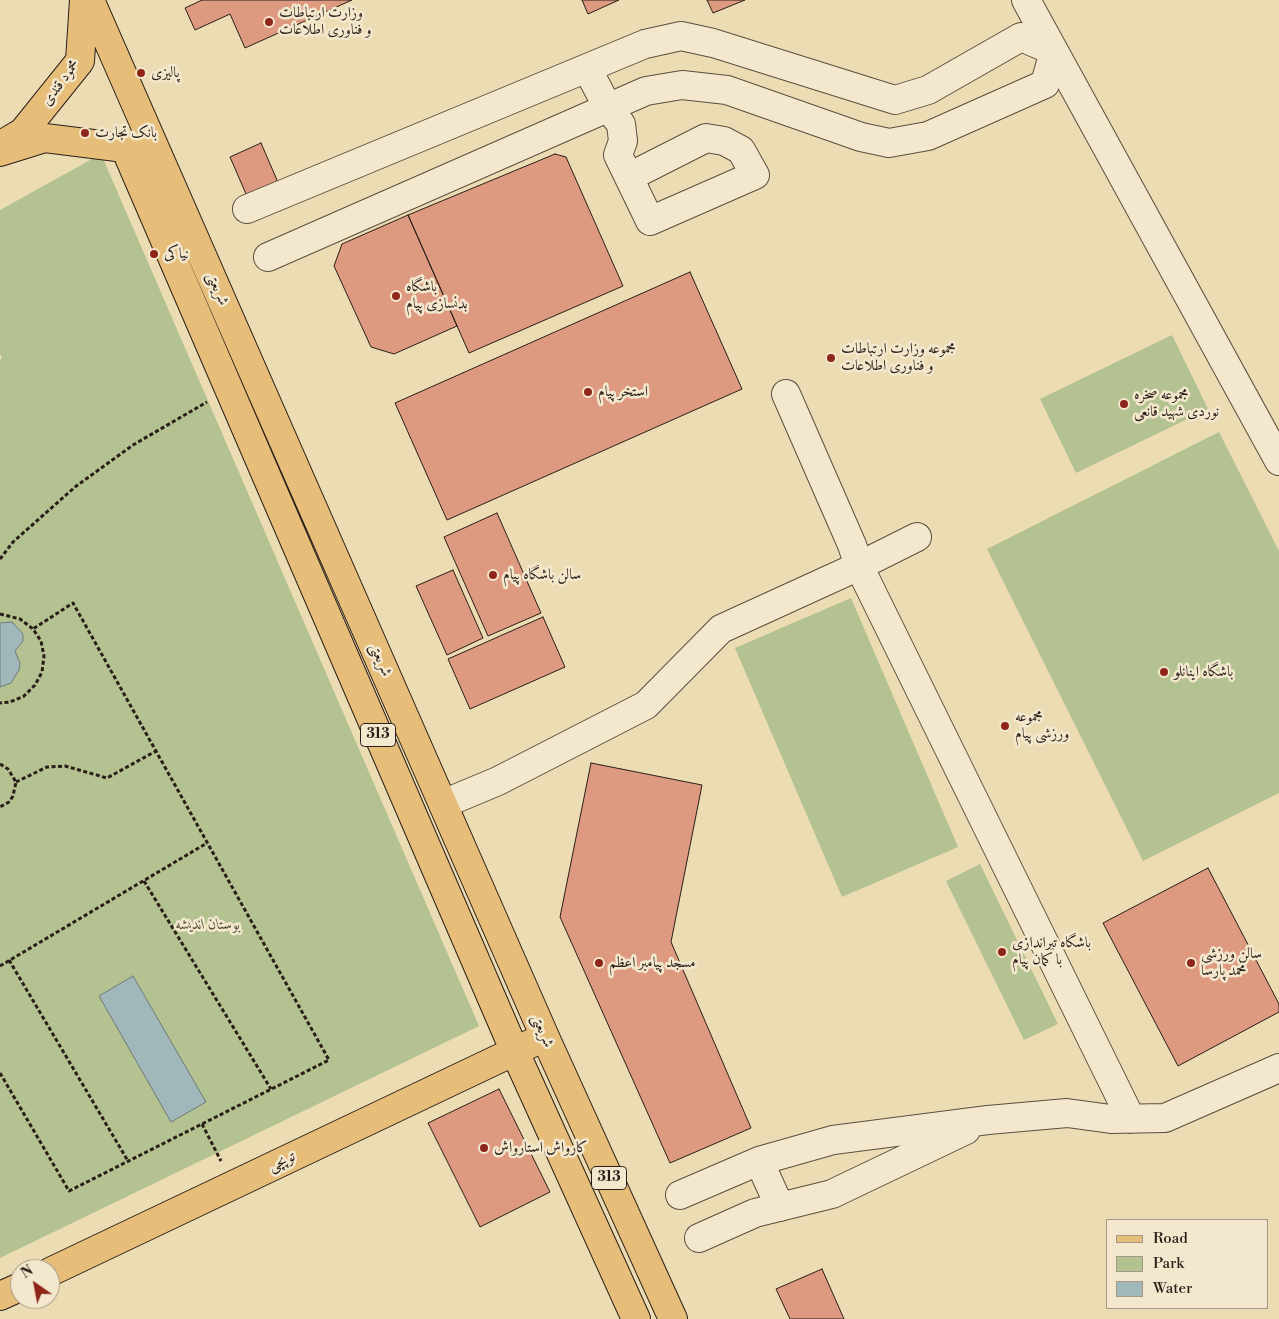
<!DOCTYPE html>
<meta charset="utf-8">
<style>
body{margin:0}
#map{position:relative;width:1279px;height:1319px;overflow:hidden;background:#ecdcb3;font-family:"Libre Bodoni",serif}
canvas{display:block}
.legend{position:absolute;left:1106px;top:1219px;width:162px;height:90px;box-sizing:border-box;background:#f3e8ce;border:1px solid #a39785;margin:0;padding:6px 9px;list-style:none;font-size:15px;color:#2a1e18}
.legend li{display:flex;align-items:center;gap:10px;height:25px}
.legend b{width:25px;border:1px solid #a39785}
.north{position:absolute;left:10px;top:1259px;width:50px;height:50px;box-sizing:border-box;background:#f3e8ce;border:1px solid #a39785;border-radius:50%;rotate:327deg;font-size:14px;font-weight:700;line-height:20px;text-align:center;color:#2a1e18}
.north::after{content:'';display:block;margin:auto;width:18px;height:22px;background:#8f2418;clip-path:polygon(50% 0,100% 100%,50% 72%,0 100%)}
</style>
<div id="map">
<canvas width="1279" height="1319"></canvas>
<ul class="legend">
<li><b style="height:6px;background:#e6be7a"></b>Road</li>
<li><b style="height:14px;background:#b3c290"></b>Park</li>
<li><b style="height:14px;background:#a0b8ba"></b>Water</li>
</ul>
<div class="north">N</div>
</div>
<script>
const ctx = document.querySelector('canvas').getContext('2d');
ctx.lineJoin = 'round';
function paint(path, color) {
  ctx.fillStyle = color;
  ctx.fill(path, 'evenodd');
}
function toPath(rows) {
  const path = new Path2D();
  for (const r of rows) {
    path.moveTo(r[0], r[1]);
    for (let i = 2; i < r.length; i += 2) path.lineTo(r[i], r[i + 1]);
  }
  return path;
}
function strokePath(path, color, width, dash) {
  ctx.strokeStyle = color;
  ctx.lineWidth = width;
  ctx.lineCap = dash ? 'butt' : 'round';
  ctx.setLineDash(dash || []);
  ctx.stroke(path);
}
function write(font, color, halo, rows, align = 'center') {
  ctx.font = font + ' "Libre Bodoni",Amiri,serif';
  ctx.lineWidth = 5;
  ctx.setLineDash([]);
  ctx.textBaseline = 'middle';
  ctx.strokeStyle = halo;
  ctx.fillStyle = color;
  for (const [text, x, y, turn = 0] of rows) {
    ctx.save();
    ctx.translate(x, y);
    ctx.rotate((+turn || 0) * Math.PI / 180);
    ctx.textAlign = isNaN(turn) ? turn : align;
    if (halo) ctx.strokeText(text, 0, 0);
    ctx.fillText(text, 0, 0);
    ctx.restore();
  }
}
paint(toPath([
 [101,154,479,1026,0,1258,0,360,2,358,0,354,0,210],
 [1172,335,1208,409,1076,473,1040,399],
 [1219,432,1279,551,1279,793,1143,861,987,549],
 [851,598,958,847,842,897,735,648],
 [980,864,1058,1024,1024,1040,946,881]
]), '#b3c290');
const water = toPath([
 [12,622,23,634,23,641,15,651,20,663,19,670,11,683,0,687,0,623,12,622],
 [133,976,206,1102,171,1122,99,996,133,976]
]);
paint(water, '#a0b8ba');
strokePath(water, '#717a79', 1);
const building = toPath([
 [202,0,352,0,245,48,230,14,195,30,185,8,202,0],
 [582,0,619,0,588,14,582,0],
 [707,0,745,0,713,13,707,0],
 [261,143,280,187,249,201,230,157,261,143],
 [555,154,566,157,623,286,469,353,408,215,555,154],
 [408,215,457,326,394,354,371,347,334,266,342,244,408,215],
 [690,272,742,389,447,520,395,403,690,272],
 [497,513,541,613,488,636,444,537,497,513],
 [453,570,483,638,447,655,416,586,453,570],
 [543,617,565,667,470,709,448,659,543,617],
 [591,763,702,785,671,942,751,1128,670,1163,560,917,591,763],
 [1208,868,1279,1004,1279,1012,1178,1066,1103,923,1208,868],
 [499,1089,550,1192,480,1227,428,1123,499,1089],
 [822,1269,844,1319,790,1319,776,1289,822,1269]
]);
paint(building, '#dd9a80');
strokePath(building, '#2a1e18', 1);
const minor = toPath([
 [1026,0,1279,461],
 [587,68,608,108,621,124,623,141,618,155,650,221,755,175,741,150,724,141,706,138,629,177],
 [247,209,645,44,681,36,713,43,895,100,928,90,1021,37,1054,51,1045,84,928,136,889,143,861,137,727,90,682,85,646,91,268,257],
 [786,394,852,545,859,566,1131,1119],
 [443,804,498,781,646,705,721,629,859,566,917,537],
 [680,1195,759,1161],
 [780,1207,759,1161,833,1140,988,1120,1067,1113,1111,1119,1165,1118,1279,1068],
 [699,1238,755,1213,832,1194,966,1130]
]);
const major = toPath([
 [90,0,545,1037,673,1319],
 [1,145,23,132,80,61,84,0],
 [0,152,45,138,125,148,515,1052,636,1319],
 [50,1272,532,1043],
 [0,1296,20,1287]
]);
strokePath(minor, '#5a4e3f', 30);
strokePath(major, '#2a1e18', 30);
strokePath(toPath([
 [0,559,13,542,75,487,133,445,207,402],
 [0,614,20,619,33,629,41,641,44,656,42,672,35,685,24,696,10,702,0,703],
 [0,764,8,769,16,782,13,796,9,802,0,807],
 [16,782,47,767,65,766,107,778,156,751],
 [144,881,271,1089],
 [9,960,128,1161],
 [0,966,207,843],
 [0,1073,69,1191,329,1060,73,603,33,629],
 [202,1124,221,1161]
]), '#2a1e18', 3, [4, 2.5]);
strokePath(minor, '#f3e8ce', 28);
strokePath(major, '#e6be7a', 28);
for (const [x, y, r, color] of [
 [269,22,5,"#8f2418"],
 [141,73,5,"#8f2418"],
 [85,133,5,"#8f2418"],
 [154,254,5,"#8f2418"],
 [396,296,5,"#8f2418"],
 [831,358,5,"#8f2418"],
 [588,392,5,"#8f2418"],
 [1124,404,5,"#8f2418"],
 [493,575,5,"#8f2418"],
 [1164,672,5,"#8f2418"],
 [1005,726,5,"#8f2418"],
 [1002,952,5,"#8f2418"],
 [599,963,5,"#8f2418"],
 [1191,963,5,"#8f2418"],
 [484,1148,5,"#8f2418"]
]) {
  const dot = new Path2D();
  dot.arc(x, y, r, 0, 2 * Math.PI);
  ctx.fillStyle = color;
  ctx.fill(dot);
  strokePath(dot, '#f3e8ce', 2);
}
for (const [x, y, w] of [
 [378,735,35],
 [609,1178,35]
]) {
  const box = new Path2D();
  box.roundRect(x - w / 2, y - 11.5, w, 23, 4);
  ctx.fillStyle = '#f3e8ce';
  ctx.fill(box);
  strokePath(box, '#2a1e18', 1);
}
write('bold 14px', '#2a1e18', null, [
 ["313",378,735],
 ["313",609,1178]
]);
write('15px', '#2a1e18', '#f3e8ce', [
 ["وزارت ارتباطات",279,13],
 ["و فناوری اطلاعات",279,30],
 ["پالیزی",151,73],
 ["بانک تجارت",95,133],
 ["نیاکی",164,254],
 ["باشگاه",406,287],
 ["بدنسازی پیام",406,304],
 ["مجموعه وزارت ارتباطات",841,349],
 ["و فناوری اطلاعات",841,366],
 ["استخر پیام",598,392],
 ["مجموعه صخره",1134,395],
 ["نوردی شهید قانعی",1134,412],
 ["سالن باشگاه پیام",503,575],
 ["باشگاه اینانلو",1174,672],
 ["مجموعه",1015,717],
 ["ورزشی پیام",1015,734],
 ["باشگاه تیراندازی",1012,943],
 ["با کمان پیام",1012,960],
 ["سالن ورزشی",1201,954],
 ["محمد پارسا",1201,971],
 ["مسجد پیامبر اعظم",609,963],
 ["کارواش استارواش",494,1148]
], 'left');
write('15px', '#2a1e18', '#f3e8ce', [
 ["محمود قندی",61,83,-54],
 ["شریعتی",217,289,66],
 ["شریعتی",380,660,66],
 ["شریعتی",542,1031,66],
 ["توپچی",282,1162,-25]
]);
write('italic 15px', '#534f3c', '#f3e8ce', [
 ["بوستان اندیشه",208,925]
]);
</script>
